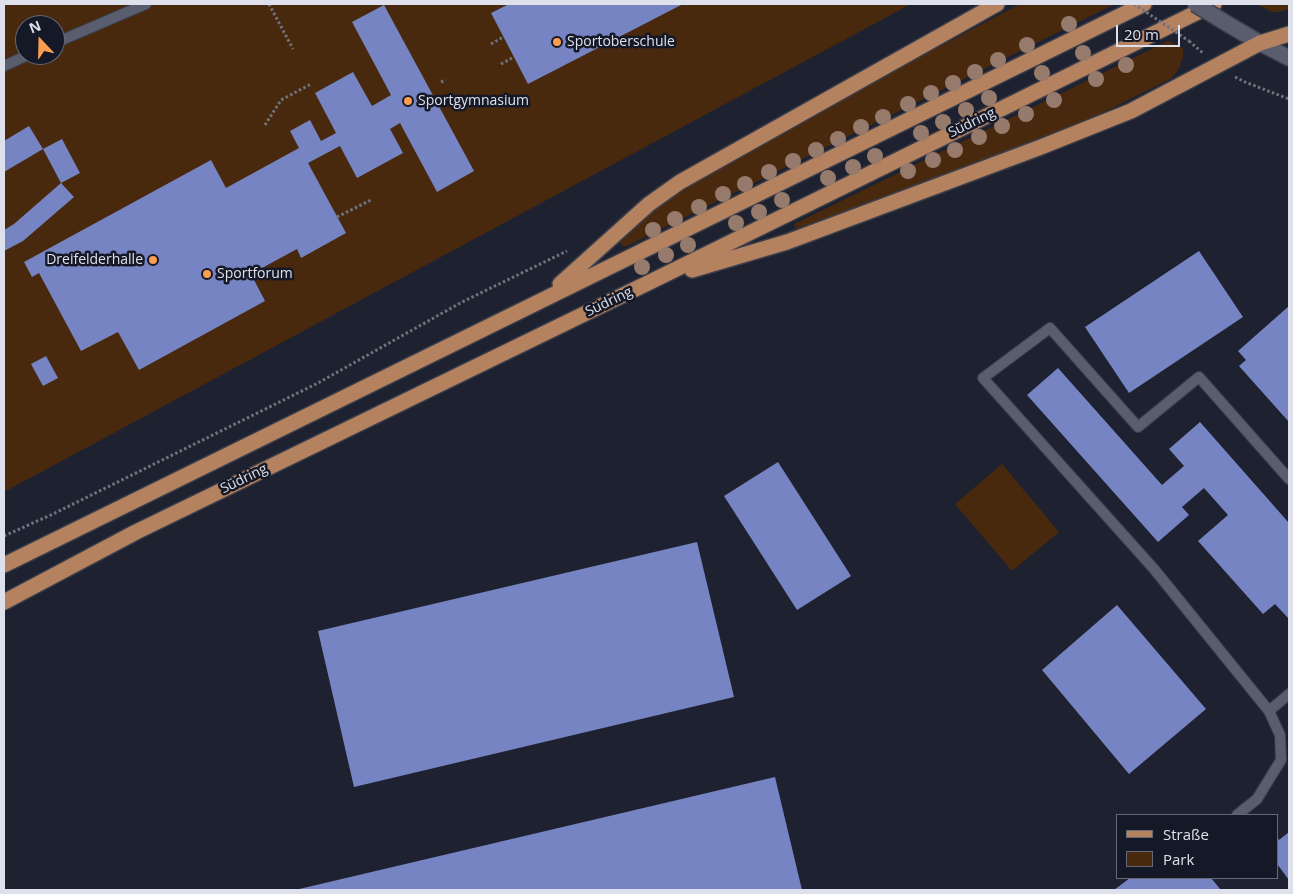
<!DOCTYPE html>
<meta charset="utf-8">
<style>
body{margin:0}
#map{position:relative;width:1293px;height:894px;overflow:hidden;background:#1e2230;font-family:"Open Sans",sans-serif}
canvas{display:block}
.frame{position:absolute;inset:0;border:5px solid #dee1eb;pointer-events:none}
.legend{position:absolute;left:1116px;top:814px;width:162px;height:65px;box-sizing:border-box;background:#151826;border:1px solid #656875;margin:0;padding:6px 9px;list-style:none;font-size:15px;color:#dee1eb}
.legend li{display:flex;align-items:center;gap:10px;height:25px}
.legend b{width:25px;border:1px solid #656875}
.north{position:absolute;left:15px;top:15px;width:50px;height:50px;box-sizing:border-box;background:#151826;border:1px solid #656875;border-radius:50%;rotate:339deg;font-size:14px;font-weight:700;line-height:20px;text-align:center;color:#dee1eb}
.north::after{content:'';display:block;margin:auto;width:18px;height:22px;background:#fc9e52;clip-path:polygon(50% 0,100% 100%,50% 72%,0 100%)}
.scale{position:absolute;left:1116px;top:25px;width:64px;height:22px;box-sizing:border-box;border:2px solid #dee1eb;border-top:0;padding-left:6px;font-size:15px;line-height:18px;white-space:nowrap;color:#dee1eb;-webkit-text-stroke:4px #151826;paint-order:stroke}
</style>
<div id="map">
<canvas width="1293" height="894"></canvas>
<div class="frame"></div>
<ul class="legend">
<li><b style="height:6px;background:#b5825f"></b>Straße</li>
<li><b style="height:14px;background:#49290e"></b>Park</li>
</ul>
<div class="north">N</div>
<div class="scale">20 m</div>
</div>
<script>
const ctx = document.querySelector('canvas').getContext('2d');
ctx.lineJoin = 'round';
function paint(path, color) {
  ctx.fillStyle = color;
  ctx.fill(path, 'evenodd');
}
function toPath(rows) {
  const path = new Path2D();
  for (const r of rows) {
    path.moveTo(r[0], r[1]);
    for (let i = 2; i < r.length; i += 2) path.lineTo(r[i], r[i + 1]);
  }
  return path;
}
function strokePath(path, color, width, dash) {
  ctx.strokeStyle = color;
  ctx.lineWidth = width;
  ctx.lineCap = dash ? 'butt' : 'round';
  ctx.setLineDash(dash || []);
  ctx.stroke(path);
}
function write(font, color, halo, rows, align = 'center') {
  ctx.font = font + ' "Open Sans",sans-serif';
  ctx.lineWidth = 5;
  ctx.setLineDash([]);
  ctx.textBaseline = 'middle';
  ctx.strokeStyle = halo;
  ctx.fillStyle = color;
  for (const [text, x, y, turn = 0] of rows) {
    ctx.save();
    ctx.translate(x, y);
    ctx.rotate((+turn || 0) * Math.PI / 180);
    ctx.textAlign = isNaN(turn) ? turn : align;
    if (halo) ctx.strokeText(text, 0, 0);
    ctx.fillText(text, 0, 0);
    ctx.restore();
  }
}
paint(toPath([
 [4,4,911,4,4,492],
 [25,25,55,25,55,55,25,55],
 [1020,4,1111,4,1113,5,625,247,620,243,647,215,682,189,914,60],
 [1256,4,1289,4,1289,9,1279,12,1273,12],
 [1168,41,1183,48,1183,57,1179,68,1172,78,1076,126,1010,152,796,229,794,224],
 [1002,464,1059,532,1012,571,955,504]
]), '#49290e');
paint(toPath([
 [509,4,683,4,528,84,491,13],
 [384,5,474,171,437,192,400,123,390,129,403,153,357,178,340,146,308,163,346,233,301,258,297,249,251,274,265,301,139,370,118,332,81,351,39,273,32,277,24,262,211,160,226,188,299,148,290,131,310,120,321,141,336,133,315,93,353,72,372,106,391,95,352,22],
 [29,126,43,149,4,172,4,141],
 [62,139,80,173,61,183,43,149],
 [61,183,74,197,23,241,4,251,4,230,14,224],
 [1199,251,1243,317,1129,393,1085,327],
 [1289,306,1289,422,1239,366,1246,360,1238,351],
 [46,356,58,378,43,386,31,364],
 [1058,368,1162,485,1184,466,1169,449,1200,422,1289,523,1289,619,1275,604,1263,614,1198,541,1228,515,1204,488,1182,507,1189,515,1158,542,1027,395],
 [778,462,851,576,797,610,724,496],
 [697,542,734,697,354,787,318,631],
 [1117,605,1206,709,1129,774,1042,670],
 [775,777,802,890,295,890],
 [1289,832,1289,880,1277,864,1277,836,1279,840],
 [1130,878,1211,878,1221,890,1114,890]
]), '#7684c3');
const lane = toPath([
 [55,43,146,4],
 [4,66,28,55],
 [1269,711,1289,694],
 [1237,815,1257,799,1281,760,1280,735,1269,711,1154,569,983,378,1050,328,1138,427,1199,377,1289,479]
]);
const secondary = toPath([
 [1226,23,1260,43,1289,58]
]);
const primary = toPath([
 [692,270,787,242,1041,147,1131,111,1260,43,1289,34],
 [560,284,649,204,680,182,997,4],
 [4,565,1144,4],
 [4,602,136,532,652,281,1214,4]
]);
strokePath(lane, '#3b3e4b', 12);
strokePath(secondary, '#3b3e4b', 18);
strokePath(primary, '#3b3e4b', 18);
strokePath(toPath([
 [269,4,293,49],
 [1189,41,1204,54],
 [491,44,503,37],
 [501,64,514,57],
 [1235,77,1245,82,1289,99],
 [441,82,446,80],
 [265,125,281,100,311,84],
 [337,217,371,200],
 [4,536,53,514,318,383,462,302,567,251]
]), '#6f737f', 3, [2.5, 2.5]);
strokePath(lane, '#595d6e', 10);
strokePath(secondary, '#595d6e', 15);
strokePath(primary, '#b5825f', 15);
const secondaryBridge = toPath([
 [1195,4,1226,23]
]);
strokePath(secondaryBridge, '#3b3e4b', 18, []);
strokePath(toPath([
 [1134,4,1189,41]
]), '#6f737f', 3, [2.5, 2.5]);
strokePath(secondaryBridge, '#595d6e', 15);
ctx.fillStyle = '#967b6d';
for (const [x, y] of [
 [1069,24],
 [1027,45],
 [1083,53],
 [998,60],
 [1126,65],
 [975,72],
 [1042,73],
 [1096,79],
 [953,83],
 [931,93],
 [989,98],
 [1054,100],
 [908,104],
 [966,110],
 [1026,114],
 [883,117],
 [943,122],
 [1002,126],
 [861,127],
 [921,133],
 [979,137],
 [838,139],
 [816,150],
 [955,150],
 [875,156],
 [933,160],
 [793,161],
 [853,167],
 [908,171],
 [769,172],
 [828,178],
 [745,184],
 [723,194],
 [782,200],
 [699,207],
 [759,212],
 [675,219],
 [736,223],
 [653,230],
 [688,245],
 [666,255],
 [642,267]
]) {
  ctx.beginPath();
  ctx.arc(x, y, 8, 0, 2 * Math.PI);
  ctx.fill();
}
for (const [x, y, r, color] of [
 [557,42,5,"#fc9e52"],
 [408,101,5,"#fc9e52"],
 [153,260,5,"#fc9e52"],
 [207,274,5,"#fc9e52"]
]) {
  const dot = new Path2D();
  dot.arc(x, y, r, 0, 2 * Math.PI);
  ctx.fillStyle = color;
  ctx.fill(dot);
  strokePath(dot, '#151826', 2);
}
write('14px', '#dee1eb', '#151826', [
 ["Sportoberschule",567,42],
 ["Sportgymnasium",418,101],
 ["Dreifelderhalle",143,260,"right"],
 ["Sportforum",217,274]
], 'left');
write('14px', '#dee1eb', '#151826', [
 ["Südring",972,123,-26],
 ["Südring",609,302,-26],
 ["Südring",244,479,-26]
]);
</script>
